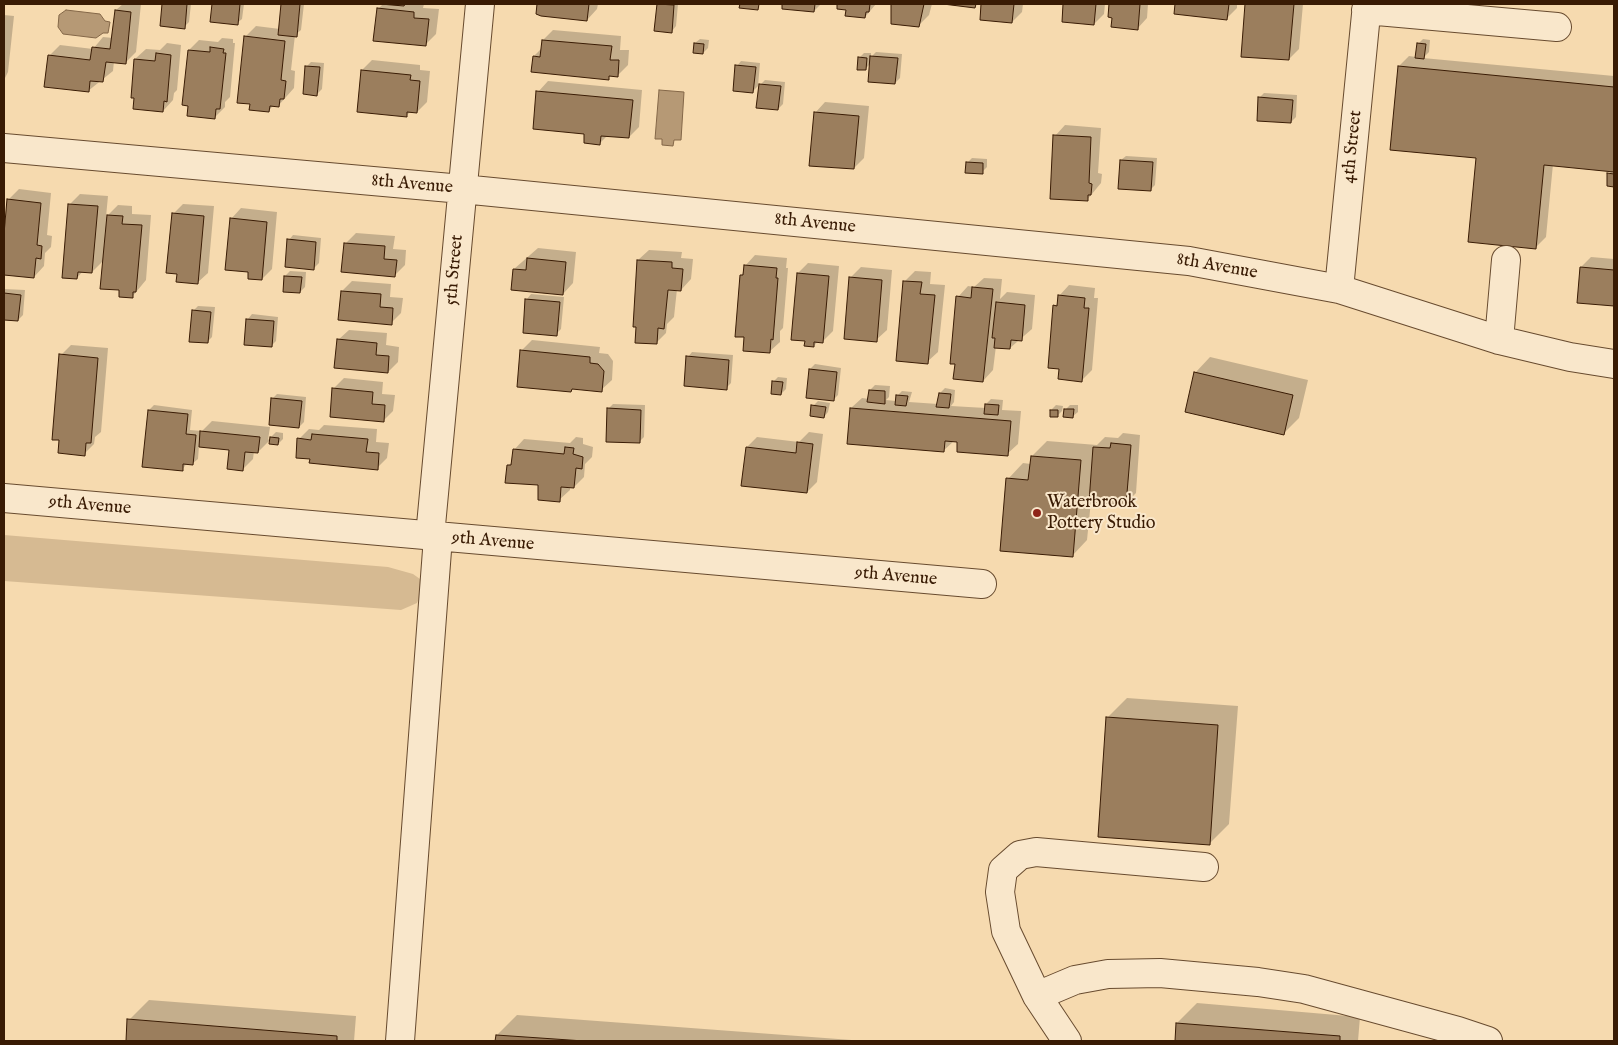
<!DOCTYPE html>
<style>
body{margin:0}
#map{position:relative;width:1618px;height:1045px;overflow:hidden;background:#f6daaf;font-family:"IM FELL English",serif}
canvas{display:block}
.frame{position:absolute;inset:0;border:5px solid #391b04;pointer-events:none}
</style>
<div id="map">
<canvas width="1618" height="1045"></canvas>
<div class="frame"></div>
</div>
<script>
const ctx = document.querySelector('canvas').getContext('2d');
ctx.lineJoin = 'round';
function paint(path, color) {
  ctx.fillStyle = color;
  ctx.fill(path, 'evenodd');
}
function toPath(rows) {
  const path = new Path2D();
  for (const r of rows) {
    path.moveTo(r[0], r[1]);
    for (let i = 2; i < r.length; i += 2) path.lineTo(r[i], r[i + 1]);
  }
  return path;
}
function strokePath(path, color, width, dash) {
  ctx.strokeStyle = color;
  ctx.lineWidth = width;
  ctx.lineCap = dash ? 'butt' : 'round';
  ctx.setLineDash(dash || []);
  ctx.stroke(path);
}
function write(font, color, halo, rows, align = 'center') {
  ctx.font = font + ' "IM FELL English",serif';
  ctx.lineWidth = 4;
  ctx.setLineDash([]);
  ctx.textBaseline = 'middle';
  ctx.strokeStyle = halo;
  ctx.fillStyle = color;
  for (const [text, x, y, turn = 0] of rows) {
    ctx.save();
    ctx.translate(x, y);
    ctx.rotate((+turn || 0) * Math.PI / 180);
    ctx.textAlign = isNaN(turn) ? turn : align;
    if (halo) ctx.strokeText(text, 0, 0);
    ctx.fillText(text, 0, 0);
    ctx.restore();
  }
}
paint(toPath([
 [4,535,388,567,413,574,420,579,424,587,417,603,401,610,4,581]
]), '#d6ba92');
const water = toPath([
 [66,10,100,14,105,21,110,22,108,33,103,33,96,38,63,34,58,27,59,15,66,10],
 [659,90,684,92,681,140,674,140,673,146,662,145,662,139,655,139,659,90]
]);
paint(water, '#b69975');
strokePath(water, '#846748', 1);
paint(toPath([
 [123,4,141,4,136,52,125,63,114,61,113,71,88,91,49,56,60,45,93,49,103,37,113,38,116,10],
 [163,4,191,4,189,22,184,27,161,25],
 [214,4,244,4,242,19,237,23,212,21],
 [282,4,304,4,301,30,295,35,291,70,295,71,294,88,278,106,274,105,269,110,251,103,245,37,256,26,280,29],
 [383,4,424,4,423,8,439,9,436,34,426,44,378,9],
 [539,4,598,4,597,9,587,20,538,13],
 [658,4,678,4,676,26,672,31],
 [783,4,821,4,814,11,783,8],
 [839,4,876,4,865,17,847,9,838,8],
 [892,4,932,4,929,15,919,25,891,13],
 [983,4,1023,4,1022,12,1012,22,981,19],
 [1065,4,1105,4,1104,14,1094,24,1063,21],
 [1110,4,1148,4,1147,18,1137,29,1109,16],
 [1176,4,1237,4,1237,8,1227,18,1175,13],
 [1246,4,1303,4,1299,49,1289,59,1242,56],
 [4,15,14,16,8,72,4,80],
 [553,30,621,36,620,50,629,50,628,65,617,76,612,75,608,78,534,56,542,48,543,40],
 [222,38,233,39,233,43,235,43,230,97,225,102,225,107,214,118,189,50,199,40,218,42],
 [700,39,709,40,708,48,703,53,695,43],
 [1423,39,1430,40,1429,52,1423,58,1614,76,1614,185,1608,185,1609,174,1612,170,1553,164,1546,237,1536,247,1477,157,1399,66,1409,56,1416,57,1418,44],
 [167,43,181,45,177,90,174,93,173,100,163,111,135,59,146,49,160,50],
 [876,52,902,54,900,78,895,83,871,63,865,69,859,58,864,53,871,53,871,57],
 [372,60,420,65,420,70,430,71,427,102,417,112,411,111,406,116,362,70],
 [741,61,760,63,758,86,753,91,737,66],
 [311,62,324,63,322,89,317,94,306,67],
 [765,80,785,82,783,104,778,109,760,85],
 [548,81,642,90,639,127,629,137,608,135,600,143,538,92],
 [1264,93,1297,95,1296,117,1291,122,1259,98],
 [825,102,869,106,864,158,854,168,815,113],
 [1065,125,1101,128,1098,173,1102,174,1101,183,1087,200,1055,136],
 [1126,156,1157,158,1155,185,1150,190,1121,160],
 [972,158,987,159,987,167,982,172,967,163],
 [19,189,51,193,47,235,52,236,51,247,45,253,44,266,34,277,4,274,8,200],
 [80,194,108,196,106,217,118,205,132,206,132,214,151,215,146,280,132,297,121,289,104,260,92,272,83,271,77,278,70,204],
 [183,204,214,206,208,273,197,283,178,273,173,214],
 [241,208,277,212,272,269,262,279,249,271,231,219],
 [356,233,395,236,393,249,406,250,405,265,395,275,346,243],
 [293,235,321,238,319,263,314,268,289,240],
 [538,248,576,252,573,283,563,294,514,269],
 [649,250,682,252,681,258,693,259,691,279,681,290,677,289,674,317,667,324,666,333,656,343,638,260],
 [755,255,787,258,786,268,788,268,783,328,780,331,780,342,769,352,742,275,745,266],
 [1591,257,1614,259,1614,305,1578,302,1581,267],
 [808,263,839,266,833,331,823,341,818,341,814,346,798,273],
 [861,267,892,270,887,330,876,340,851,277],
 [290,271,306,272,305,287,300,292,285,276],
 [915,271,931,272,930,284,945,285,938,352,927,362,905,281],
 [984,278,1002,279,1000,299,1007,292,1035,295,1032,329,1010,348,996,346,993,370,983,381,958,297,968,286,974,287],
 [352,281,391,284,390,297,403,298,401,313,391,323,342,291],
 [1069,285,1095,288,1094,298,1098,298,1092,370,1082,380,1060,368,1055,306,1059,302,1059,296],
 [4,289,25,290,23,315,18,320,4,319],
 [531,294,564,297,561,329,556,334,527,299],
 [198,306,215,307,212,337,207,342,193,311],
 [252,314,278,317,276,341,271,346,248,319],
 [349,330,387,333,386,345,399,347,398,362,388,372,338,340],
 [532,340,600,347,599,353,608,354,613,361,612,380,601,390,574,388,571,391,522,350],
 [71,345,108,348,101,432,95,437,94,444,84,454,61,355],
 [692,352,733,355,731,383,726,388,688,357],
 [1210,357,1308,380,1299,418,1284,433,1195,373],
 [815,364,841,368,838,395,833,400,810,369],
 [778,377,787,378,786,389,781,394,773,382],
 [344,378,383,382,382,394,395,395,393,411,383,421,334,388],
 [875,385,890,386,889,397,886,400,896,401,897,396,902,391,912,392,909,402,938,404,940,393,945,388,955,390,954,402,951,406,986,408,986,404,991,399,1003,400,1002,410,1021,411,1018,444,1007,454,954,441,943,451,851,408,862,398,869,399,870,390],
 [277,394,306,397,304,422,299,427,272,399],
 [818,401,830,403,828,412,824,417,813,406],
 [613,404,645,405,644,437,639,442,608,409],
 [154,405,192,410,190,430,202,431,212,421,270,427,268,440,276,432,283,433,283,439,278,444,271,439,258,452,254,451,253,459,242,470,230,449,199,446,198,459,193,463,187,463,182,470,149,410],
 [1056,405,1063,406,1062,411,1057,416,1051,410],
 [1070,405,1078,405,1078,412,1073,416,1065,410],
 [324,425,377,429,376,442,389,443,387,458,377,468,311,458,299,439,309,429,319,430],
 [809,432,823,434,817,482,807,492,747,447,757,437,799,442],
 [1123,433,1140,435,1136,493,1126,503,1091,501,1087,540,1072,556,1008,479,1023,463,1031,464,1032,456,1047,441,1097,445,1105,437,1118,438],
 [576,437,583,438,583,444,593,447,592,457,585,464,584,477,574,487,570,487,570,490,559,500,540,484,508,466,513,461,514,450,524,439,570,443],
 [1127,698,1238,706,1229,824,1209,844,1107,718],
 [149,1000,356,1016,354,1041,127,1041,129,1020],
 [1197,1003,1360,1017,1358,1041,1176,1041,1177,1023],
 [517,1015,865,1041,497,1041,497,1035]
]), '#0003');
const building = toPath([
 [162,4,187,4,185,29,160,26,162,4],
 [212,4,240,4,238,25,210,22,212,4],
 [281,4,300,4,297,37,278,35,281,4],
 [380,4,405,4,404,6,380,4],
 [537,4,589,4,587,21,541,16,536,14,537,4],
 [657,4,674,5,672,33,654,31,657,4],
 [740,4,759,4,758,10,739,8,740,4],
 [782,4,815,4,814,12,782,9,782,4],
 [837,4,870,4,869,12,866,12,865,18,845,16,846,10,837,9,837,4],
 [891,4,924,4,919,27,891,24,891,4],
 [943,4,976,4,975,8,943,4],
 [981,4,1014,4,1012,23,980,20,981,4],
 [1063,4,1096,4,1094,25,1062,22,1063,4],
 [1109,4,1140,4,1138,30,1111,27,1112,18,1108,17,1109,4],
 [1175,4,1229,4,1227,20,1174,14,1175,4],
 [1245,4,1294,4,1289,60,1241,57,1245,4],
 [377,8,414,12,414,18,429,19,426,46,373,41,377,8],
 [115,10,131,12,126,64,106,62,103,82,90,81,89,92,44,87,48,55,90,60,92,47,110,49,115,10],
 [244,36,285,41,281,80,286,81,284,99,280,99,279,107,270,106,269,112,249,110,250,104,237,103,244,36],
 [542,40,612,46,610,60,619,60,618,77,609,76,609,80,531,72,533,56,540,57,542,40],
 [694,43,704,44,703,54,693,53,694,43],
 [1417,43,1426,44,1424,59,1415,58,1417,43],
 [210,47,224,49,223,53,226,53,220,109,216,109,215,119,187,116,188,106,182,105,188,50,210,52,210,47],
 [156,53,171,55,167,102,164,101,163,112,133,109,134,98,131,98,134,59,155,61,156,53],
 [870,56,898,58,895,84,868,82,870,56],
 [858,57,867,58,866,70,857,70,858,57],
 [735,65,756,67,753,93,733,91,735,65],
 [305,66,320,67,317,96,303,94,305,66],
 [1398,66,1614,87,1614,172,1544,165,1536,249,1468,242,1476,158,1390,150,1398,66],
 [361,70,411,75,410,80,420,81,417,113,407,112,407,117,357,112,361,70],
 [759,84,781,86,778,110,756,108,759,84],
 [536,91,633,100,629,138,601,136,600,145,584,143,584,134,533,129,536,91],
 [1258,97,1293,100,1291,123,1257,121,1258,97],
 [814,112,859,116,854,169,809,166,814,112],
 [1053,135,1091,137,1089,183,1092,184,1091,195,1088,195,1088,201,1050,199,1053,135],
 [1120,160,1153,162,1151,191,1118,189,1120,160],
 [966,162,983,163,983,174,965,173,966,162],
 [1607,173,1614,174,1614,187,1607,186,1607,173],
 [7,199,41,203,37,245,42,246,41,259,36,258,34,278,4,275,4,234,7,199],
 [68,204,98,206,92,273,78,272,77,279,62,278,68,204],
 [172,213,204,216,198,284,176,282,177,274,166,273,172,213],
 [107,215,123,216,122,224,142,225,136,292,133,292,133,298,119,297,119,290,100,289,107,215],
 [230,218,267,222,262,280,248,279,248,272,225,270,230,218],
 [287,239,316,242,314,270,285,267,287,239],
 [344,243,385,246,384,259,397,260,395,277,341,272,344,243],
 [527,258,566,262,563,295,511,290,513,269,526,270,527,258],
 [637,260,672,262,672,268,683,269,681,291,668,290,664,329,658,328,657,344,635,343,636,327,633,327,637,260],
 [744,265,777,268,776,278,778,278,773,340,771,339,770,353,743,351,744,337,735,337,740,275,743,275,744,265],
 [1614,266,1614,306,1577,303,1580,267,1614,270,1614,266],
 [797,273,829,276,823,343,814,342,814,347,804,346,805,341,791,340,797,273],
 [284,276,302,277,300,293,283,292,284,276],
 [849,277,882,280,877,342,844,339,849,277],
 [903,281,922,282,920,294,935,295,928,364,896,361,903,281],
 [972,287,993,289,983,382,953,379,955,364,950,364,956,296,971,298,972,287],
 [341,291,381,294,380,307,393,308,392,325,338,320,341,291],
 [4,293,21,295,18,321,4,320,4,293],
 [1058,295,1085,298,1084,308,1089,308,1082,382,1058,379,1059,369,1048,368,1053,305,1057,306,1058,295],
 [525,299,560,302,557,336,523,333,525,299],
 [996,302,1025,305,1022,341,1011,340,1010,349,994,348,995,338,992,338,996,302],
 [192,310,211,312,208,343,189,342,192,310],
 [246,319,274,321,272,347,244,345,246,319],
 [337,339,377,343,376,355,389,356,388,373,334,368,337,339],
 [520,350,590,357,590,363,598,364,604,371,602,392,572,389,571,392,517,387,520,350],
 [59,354,98,358,91,443,86,443,85,456,58,453,59,440,52,440,59,354],
 [686,356,729,360,727,390,684,386,686,356],
 [809,369,837,372,834,401,806,398,809,369],
 [1194,372,1293,395,1284,435,1185,412,1194,372],
 [772,381,783,382,781,395,771,394,772,381],
 [332,388,373,392,372,404,385,405,384,422,330,417,332,388],
 [869,390,885,391,885,404,867,402,869,390],
 [939,393,951,394,949,408,936,407,939,393],
 [896,395,908,396,906,406,895,405,896,395],
 [271,398,302,401,299,428,269,425,271,398],
 [985,404,999,405,998,415,984,414,985,404],
 [811,405,826,407,824,418,810,416,811,405],
 [607,408,641,410,640,443,606,442,607,408],
 [850,408,1011,421,1008,456,957,452,957,442,945,441,944,452,847,444,850,408],
 [1064,409,1074,409,1073,418,1063,417,1064,409],
 [148,410,188,414,186,434,196,435,193,465,183,464,183,471,142,467,148,410],
 [1050,410,1058,410,1058,417,1050,417,1050,410],
 [200,431,260,437,258,453,245,452,243,471,227,469,229,450,199,447,200,431],
 [312,434,368,439,366,452,379,453,378,470,309,463,310,459,296,458,297,438,311,440,312,434],
 [270,437,279,438,278,445,269,444,270,437],
 [797,442,813,444,807,493,741,486,746,447,796,453,797,442],
 [1111,443,1131,445,1126,505,1089,502,1093,447,1110,448,1111,443],
 [565,447,574,448,573,454,583,457,582,469,576,468,574,488,561,487,560,502,538,500,538,485,505,483,507,465,511,465,513,449,564,454,565,447],
 [1031,456,1081,460,1073,557,1000,551,1006,478,1028,480,1031,456],
 [1106,717,1218,725,1210,845,1098,837,1106,717],
 [127,1019,337,1036,337,1041,126,1041,127,1019],
 [1176,1023,1340,1036,1340,1041,1175,1041,1176,1023],
 [496,1035,584,1041,495,1041,496,1035]
]);
paint(building, '#9b7e5d');
strokePath(building, '#391b04', 1);
const minor = toPath([
 [1366,10,1557,27],
 [4,148,462,189,1189,261,1339,289,1499,340,1570,357,1614,364],
 [1339,289,1367,4],
 [1499,340,1506,260],
 [4,498,982,584],
 [430,536,480,4],
 [1037,996,1075,980,1108,974,1160,973,1258,982,1304,989,1458,1031,1488,1041],
 [400,1041,438,537],
 [1067,1041,1037,996,1006,931,1000,892,1003,870,1020,855,1036,852,1204,867]
]);
strokePath(minor, '#684b2f', 30);
strokePath(minor, '#f9e7cb', 28);
for (const [x, y, r, color] of [
 [1037,513,5,"#8f2418"]
]) {
  const dot = new Path2D();
  dot.arc(x, y, r, 0, 2 * Math.PI);
  ctx.fillStyle = color;
  ctx.fill(dot);
  strokePath(dot, '#f9e7cb', 2);
}
write('18px', '#391b04', '#f9e7cb', [
 ["4th Street",1353,147,-84],
 ["8th Avenue",412,185,5],
 ["8th Avenue",815,224,6],
 ["8th Avenue",1217,267,10],
 ["5th Street",455,270,-85],
 ["9th Avenue",90,506,5],
 ["9th Avenue",493,542,5],
 ["9th Avenue",896,577,5]
]);
write('18px', '#391b04', '#f9e7cb', [
 ["Waterbrook",1047,503],
 ["Pottery Studio",1047,524]
], 'left');
</script>
